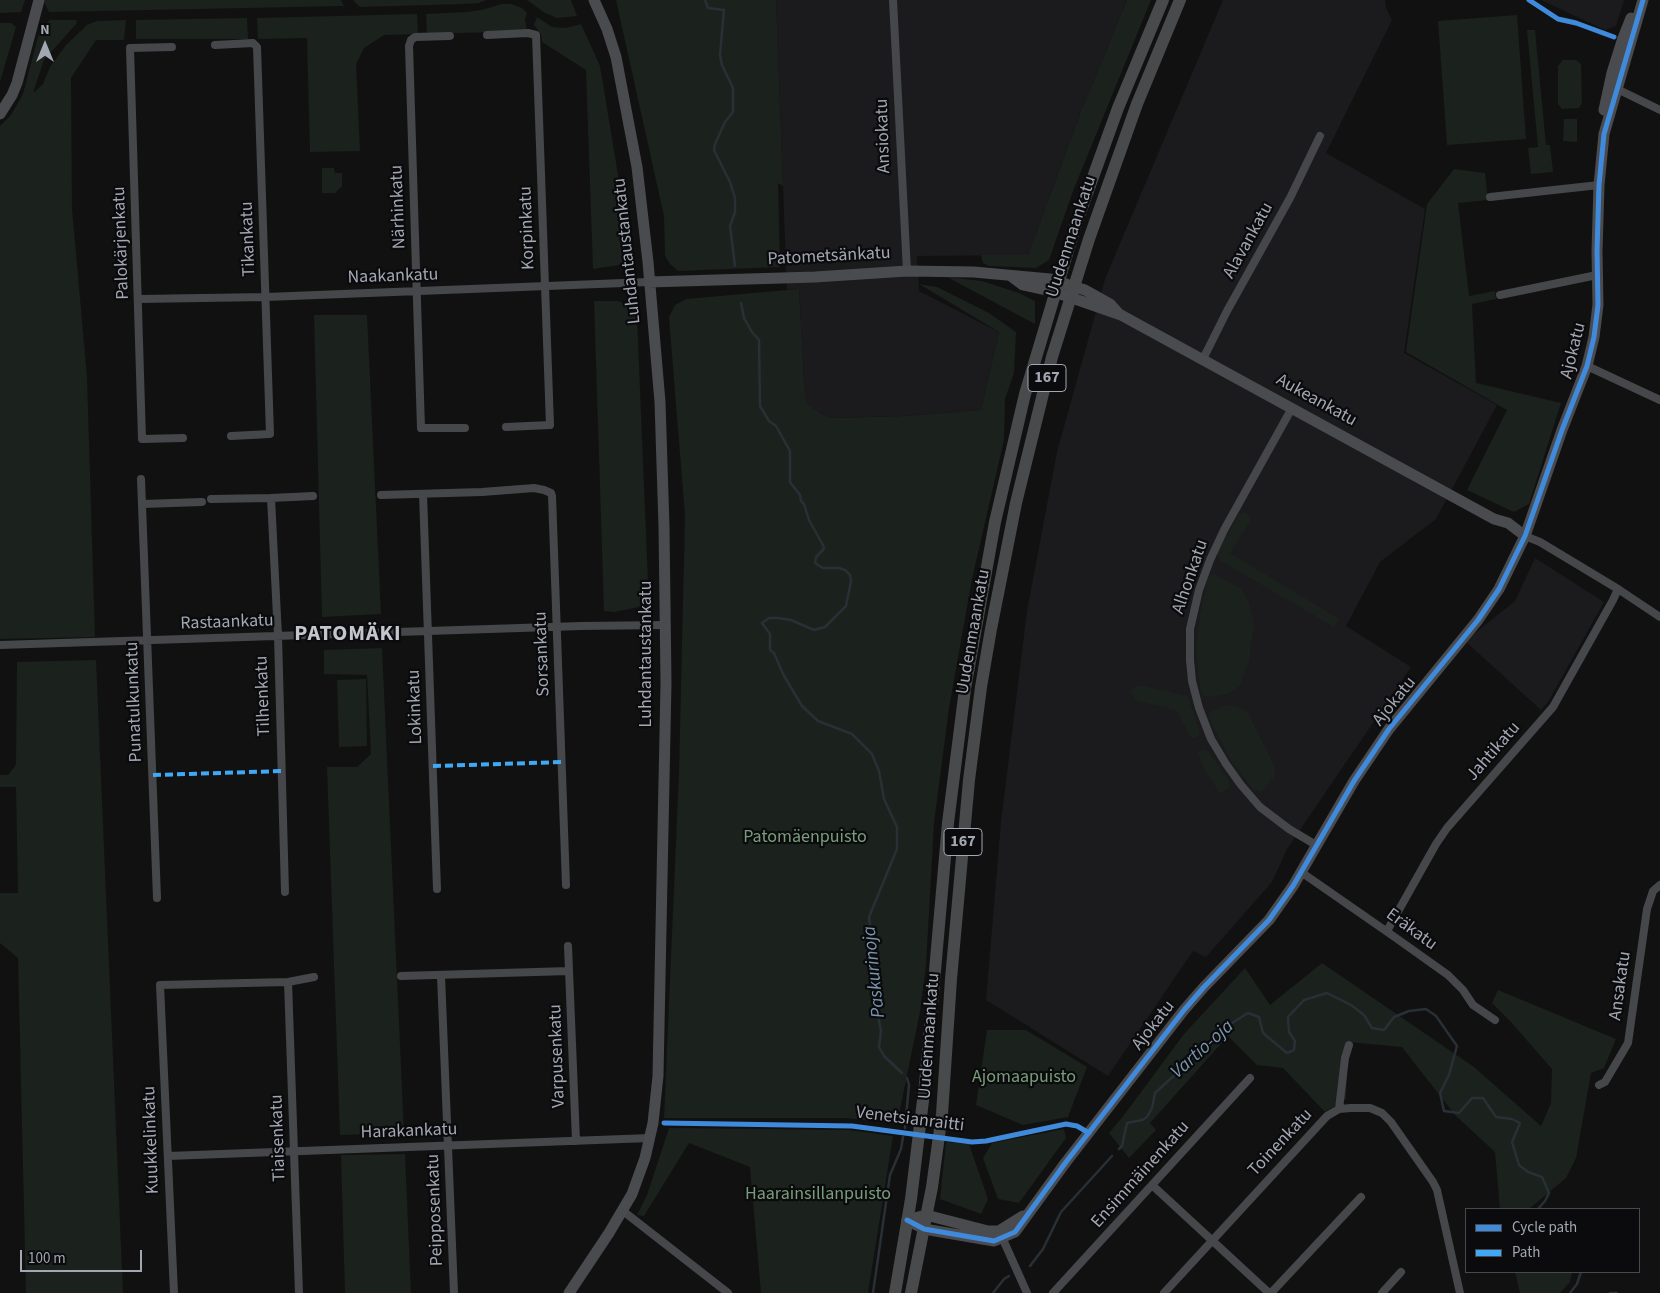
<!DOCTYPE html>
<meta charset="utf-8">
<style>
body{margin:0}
#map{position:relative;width:1660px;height:1293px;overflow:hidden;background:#111;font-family:"Source Sans 3",sans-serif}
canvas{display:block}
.legend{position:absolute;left:1465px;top:1208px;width:175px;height:65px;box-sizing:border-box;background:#0b0b0d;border:1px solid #47494f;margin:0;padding:6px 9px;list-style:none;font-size:15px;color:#a2a7b2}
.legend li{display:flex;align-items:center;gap:10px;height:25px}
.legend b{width:25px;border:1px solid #47494f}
.north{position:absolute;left:20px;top:20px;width:50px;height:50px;-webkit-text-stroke:4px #0b0b0d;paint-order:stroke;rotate:0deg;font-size:14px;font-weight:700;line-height:20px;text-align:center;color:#a2a7b2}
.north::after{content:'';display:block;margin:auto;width:18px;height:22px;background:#a2a7b2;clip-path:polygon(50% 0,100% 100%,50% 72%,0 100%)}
.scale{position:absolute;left:20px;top:1250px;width:122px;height:22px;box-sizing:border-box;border:2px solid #a2a7b2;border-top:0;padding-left:6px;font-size:15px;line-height:18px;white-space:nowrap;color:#a2a7b2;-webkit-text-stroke:4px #0b0b0d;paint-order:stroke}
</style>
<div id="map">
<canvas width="1660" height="1293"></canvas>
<ul class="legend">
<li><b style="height:6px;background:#408adc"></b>Cycle path</li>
<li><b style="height:6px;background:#3fa9f5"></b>Path</li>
</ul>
<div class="north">N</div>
<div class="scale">100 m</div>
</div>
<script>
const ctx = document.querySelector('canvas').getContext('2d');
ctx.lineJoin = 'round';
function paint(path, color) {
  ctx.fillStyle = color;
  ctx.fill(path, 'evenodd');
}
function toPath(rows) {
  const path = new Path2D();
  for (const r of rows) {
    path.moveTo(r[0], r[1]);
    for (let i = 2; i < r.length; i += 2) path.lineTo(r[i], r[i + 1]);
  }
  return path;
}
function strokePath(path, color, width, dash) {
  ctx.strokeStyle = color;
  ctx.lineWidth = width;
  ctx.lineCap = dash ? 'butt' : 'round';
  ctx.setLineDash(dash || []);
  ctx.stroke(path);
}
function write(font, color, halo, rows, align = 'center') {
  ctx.font = font + ' "Source Sans 3",sans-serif';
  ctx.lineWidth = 4.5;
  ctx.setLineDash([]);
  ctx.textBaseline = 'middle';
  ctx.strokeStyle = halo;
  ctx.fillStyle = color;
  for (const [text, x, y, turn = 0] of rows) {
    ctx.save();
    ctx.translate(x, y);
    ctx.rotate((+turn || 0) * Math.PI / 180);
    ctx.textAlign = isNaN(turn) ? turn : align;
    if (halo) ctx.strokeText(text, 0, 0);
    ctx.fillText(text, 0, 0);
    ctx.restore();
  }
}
paint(toPath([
 [776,0,1127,0,1081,111,1028,255,917,256,919,291,999,332,981,410,903,416,833,418,823,415,808,404,805,395,799,289,787,290],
 [1223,0,1385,0,1386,8,1392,20,1326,153,1425,209,1404,353,1497,405,1436,519,1380,562,1346,626,1411,667,1287,849,1272,882,1206,957,1193,951,1108,1076,986,1000,1001,822,1027,611,1057,452,1105,279],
 [1541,0,1624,0,1616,26,1605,30],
 [1535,558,1604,602,1548,702,1541,710,1465,641,1515,601]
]), '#1b1b1d');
paint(toPath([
 [0,0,25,0,21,12,0,13],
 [45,0,341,0,344,6,49,12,44,2],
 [353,0,486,0,479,3,463,4,360,7],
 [527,0,571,0,577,16,557,18,545,13],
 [616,0,776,0,783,186,778,183,780,267,678,271,670,264,665,256,664,216],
 [1127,0,1151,0,1073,191,1049,260,1036,268,989,266,983,263,981,255,1028,255,1081,111],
 [502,4,511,4,522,8,527,13,525,20,527,31,427,34,426,14,467,12,481,10],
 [417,14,418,34,384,35,364,48,356,64,360,151,310,152,307,38,258,39,257,18],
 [1517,15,1526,139,1447,145,1438,21],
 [537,17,552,27,565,28,581,24,600,66,631,253,625,264,593,269,586,70,542,42,541,34,534,25],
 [247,18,248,39,136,39,136,20],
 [50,20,76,20,77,23,44,60,33,93,43,84,50,67,66,45,87,25,97,21,126,20,124,40,96,40,71,78,72,209,87,377,95,637,0,639,0,126,11,115,23,94,40,29],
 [0,23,11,23,16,27,0,82],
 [1527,30,1535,30,1546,145,1550,145,1553,172,1531,174,1528,148,1538,147],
 [1563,60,1576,60,1581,64,1582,103,1579,108,1562,109,1558,104,1558,66],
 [1564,119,1577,119,1577,142,1563,141],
 [322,168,334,168,335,173,342,173,342,186,335,193,322,193],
 [1454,169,1485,173,1488,200,1458,203,1469,296,1495,291,1496,299,1472,304,1476,383,1561,403,1529,504,1514,512,1467,490,1507,410,1406,352,1427,204],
 [947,277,982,281,1019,293,1035,301,1035,324],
 [919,284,937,287,989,313,1016,332,1014,373,1005,399,1004,440,972,579,949,708,934,823,926,966,920,1012,897,1124,846,1118,664,1118,679,773,685,516,669,317,675,305,686,299,799,289,805,395,808,404,823,415,833,418,903,416,981,410,999,332],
 [594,301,618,301,633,307,637,317,648,582,646,599,639,607,614,612,604,611],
 [314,315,367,315,381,614,322,617],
 [1244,512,1249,516,1251,520,1230,553,1339,619,1334,627,1221,561,1218,557,1218,551,1239,514],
 [1213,573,1241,589,1249,603,1254,625,1249,661,1240,686,1227,694,1212,697,1203,696,1200,689,1196,648,1200,614,1208,578],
 [382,648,404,1133,340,1135,327,767,357,767,371,754,367,675,324,674,324,650],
 [96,660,123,1293,26,1293,18,958,0,943,0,893,18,893,16,787,0,787,0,775,8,775,16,765,17,662],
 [366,679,367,746,339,747,337,680],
 [1138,685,1188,696,1200,732,1199,736,1192,739,1176,710,1134,700,1131,691],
 [1227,705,1238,707,1248,713,1275,767,1274,777,1261,792,1254,790,1231,761,1208,717,1210,712],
 [1204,749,1209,752,1229,781,1229,788,1220,793,1204,769,1198,754,1199,751],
 [1322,963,1474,1067,1541,1126,1551,1103,1552,1069,1510,1021,1492,1003,1498,990,1616,1039,1604,1068,1591,1073,1576,1158,1566,1178,1529,1209,1500,1209,1495,1152,1455,1115,1402,1047,1348,1042,1346,1099,1325,1112,1283,1068,1257,1065,1228,1036,1150,1123,1156,1130,1129,1158,1109,1133,1124,1115,1184,1034,1245,968,1270,1005],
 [987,1030,1026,1030,1087,1067,1068,1117,1023,1125,976,1105],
 [669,1128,849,1130,893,1136,868,1293,761,1293,750,1167,689,1143,644,1216,637,1215,647,1195],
 [1064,1129,1066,1138,1019,1203,998,1199,983,1158,992,1143],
 [946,1142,969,1144,988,1199,981,1214,940,1199],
 [405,1154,411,1293,345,1293,341,1155],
 [1515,1272,1572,1272,1570,1282,1560,1293,1520,1293]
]), '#1b211c');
strokePath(toPath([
 [705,0,708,8,724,10,720,55,722,65,733,88,733,112,725,122,715,144,714,150,730,182,735,198,735,212,730,226,735,266],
 [741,303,744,318,752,332,759,340,760,406,769,421,776,426,790,451,790,482,800,495,801,501,804,504,809,520,824,547,823,550,816,557,815,563,823,568,839,568,845,570,850,575,851,581,846,606,825,627,814,630,791,620,778,618,769,618,762,623,770,634,770,650,774,653,783,674,802,706,818,721,852,734,872,754,879,771,884,799,897,827,897,849,869,917,876,980,878,1015,881,1031,879,1047,884,1056,902,1073],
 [905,1128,909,1085,907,1078],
 [1119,1149,1122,1146,1127,1123,1142,1120,1147,1117,1152,1108,1155,1093,1229,1025,1248,1013,1259,1017,1263,1033,1287,1053,1294,1050,1295,1041,1289,1032,1288,1017,1304,1000,1327,993,1351,1005,1364,1015,1372,1028,1384,1030,1394,1017,1409,1011,1426,1009,1436,1016,1457,1046,1449,1075,1440,1093,1444,1111,1459,1113,1472,1098,1483,1098,1496,1117,1512,1119,1520,1123,1512,1142,1519,1165,1528,1172,1542,1177,1549,1193,1545,1201,1538,1209],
 [1030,1266,1043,1249,1061,1212,1112,1156],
 [873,1293,890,1175,901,1149,903,1137],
 [993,1293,1004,1279,1009,1276],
 [1570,1293,1577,1284,1581,1272],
 [1610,1293,1617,1293]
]), '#283036', 2.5);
strokePath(toPath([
 [893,0,907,271],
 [487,35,528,33,536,35,550,425,506,427],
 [450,36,415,37,411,40,409,46,421,428,465,428],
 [215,45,253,43,257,47,270,434,231,436],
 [172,47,130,48,142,439,183,438],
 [1613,87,1660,110],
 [1490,197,1599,185],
 [1500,295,1597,275],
 [139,299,266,297,649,282],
 [1203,359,1227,311,1290,198,1320,136],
 [1587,366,1660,400],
 [1292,408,1224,530,1210,560,1199,590,1190,629,1190,660,1192,681,1199,708,1211,739,1226,764,1241,785,1260,807,1289,829,1316,845],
 [141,479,157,898],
 [423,494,437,889],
 [381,495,482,492,534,488,544,490,551,493,552,496,566,885],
 [271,498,278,636,285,892],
 [211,499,271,498,313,496],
 [143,504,202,502],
 [1525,536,1540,542,1618,589,1660,617],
 [0,645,581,626,665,625],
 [1301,872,1396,938,1448,975,1463,990,1473,1005,1495,1020],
 [1387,931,1436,844,1447,828,1553,707,1613,600,1618,589],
 [568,946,576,1141],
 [401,976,569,971],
 [441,976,454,1293],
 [288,982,299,1293],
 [1599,1085,1605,1082,1628,1043,1647,909,1653,891,1660,885],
 [1339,1109,1345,1058,1349,1045],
 [168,1156,650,1138],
 [1152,1185,1269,1293],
 [623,1211,728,1293],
 [1001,1235,1027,1293],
 [174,1293,160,985,288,982,314,977],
 [1053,1293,1250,1078],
 [1164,1293,1327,1116,1339,1109,1351,1108,1370,1108,1382,1113,1391,1122,1433,1182,1437,1190,1460,1293],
 [1271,1293,1361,1197],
 [1382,1293,1401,1272]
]), '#46474a', 8);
strokePath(toPath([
 [1604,110,1612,73,1623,38,1631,18],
 [0,114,12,95,17,83,39,0],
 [1011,276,1023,285,1055,292,1121,315,1494,519,1508,523,1525,536],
 [649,282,815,277,907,271,974,272,1050,279,1085,290,1110,304,1119,314],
 [907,1220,924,1229,994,1241,1015,1232,1066,1162,1184,1010,1204,987,1269,920,1293,886,1354,781,1389,729,1478,620,1499,589,1525,536,1562,430,1587,366,1594,337,1598,305,1597,251,1599,185,1604,134,1643,0],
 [907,1220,926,1215,988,1231,999,1231,1023,1216],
 [569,1293,609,1233,632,1194,645,1158,653,1123,658,1076,666,683,664,526,660,402,648,262,637,167,616,57,607,29,594,0]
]), '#4a4b4e', 11);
strokePath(toPath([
 [895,1293,911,1199,925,1084,948,823,965,689,995,522,1025,394,1076,224,1118,108,1163,0],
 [911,1293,932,1187,942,1114,951,979,969,780,981,687,991,629,1016,503,1052,357,1089,239,1137,104,1180,0]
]), '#484a4c', 12);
strokePath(toPath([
 [433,766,562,762],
 [153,775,282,771]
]), '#3fa9f5', 4, [8, 4]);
strokePath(toPath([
 [1529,0,1558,19,1576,23,1614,37],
 [664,1123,852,1126,972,1142,986,1141,1066,1124,1077,1126,1089,1133],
 [907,1220,924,1229,994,1241,1015,1232,1066,1162,1184,1010,1204,987,1269,920,1293,886,1354,781,1389,729,1478,620,1499,589,1525,536,1562,430,1587,366,1594,337,1598,305,1597,251,1599,185,1604,134,1643,0]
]), '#408adc', 5);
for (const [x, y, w] of [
 [1047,378,38],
 [963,842,38]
]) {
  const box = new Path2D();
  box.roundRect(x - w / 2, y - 13.5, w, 27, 4);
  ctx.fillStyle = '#0b0b0d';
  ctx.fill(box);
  strokePath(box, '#a2a7b2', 1);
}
write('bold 16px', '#a2a7b2', null, [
 ["167",1047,378],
 ["167",963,842]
]);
write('18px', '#a2a7b2', '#0b0b0d', [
 ["Ansiokatu",884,136,-92],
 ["Närhinkatu",399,207,-92],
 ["Korpinkatu",528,228,-92],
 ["Uudenmaankatu",1072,237,-72],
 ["Tikankatu",249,239,-92],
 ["Alavankatu",1249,241,-61],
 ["Palokärjenkatu",122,243,-92],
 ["Luhdantaustankatu",628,251,-96],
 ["Patometsänkatu",829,257,-3],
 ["Naakankatu",393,277,-2],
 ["Ajokatu",1574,351,-76],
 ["Aukeankatu",1316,401,29],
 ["Alhonkatu",1191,577,-71],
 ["Rastaankatu",227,623,-2],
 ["Uudenmaankatu",974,632,-80],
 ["Sorsankatu",543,654,-92],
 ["Luhdantaustankatu",647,654,-90],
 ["Tilhenkatu",264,696,-92],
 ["Punatulkunkatu",135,702,-92],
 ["Ajokatu",1395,702,-51],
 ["Lokinkatu",416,707,-92],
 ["Jahtikatu",1494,752,-49],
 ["Eräkatu",1411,930,36],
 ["Ansakatu",1621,986,-82],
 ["Ajokatu",1154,1026,-52],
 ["Uudenmaankatu",930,1036,-86],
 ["Varpusenkatu",558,1056,-92],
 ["Venetsianraitti",910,1120,7],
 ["Harakankatu",409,1132,-2],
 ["Tiaisenkatu",279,1138,-92],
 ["Kuukkelinkatu",152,1140,-92],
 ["Toinenkatu",1281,1143,-47],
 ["Ensimmäinenkatu",1141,1175,-48],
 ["Peipposenkatu",436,1210,-92]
]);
write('18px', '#799d7b', '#0b0b0d', [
 ["Patomäenpuisto",805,838],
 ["Ajomaapuisto",1024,1078],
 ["Haarainsillanpuisto",818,1195]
]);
write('italic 19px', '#7996ad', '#0b0b0d', [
 ["Paskurinoja",875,972,-96],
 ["Vartio-oja",1203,1050,-42]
]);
ctx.letterSpacing = '1px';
write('bold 22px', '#c3c6ce', '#0b0b0d', [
 ["PATOMÄKI",348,635]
]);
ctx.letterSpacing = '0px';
</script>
